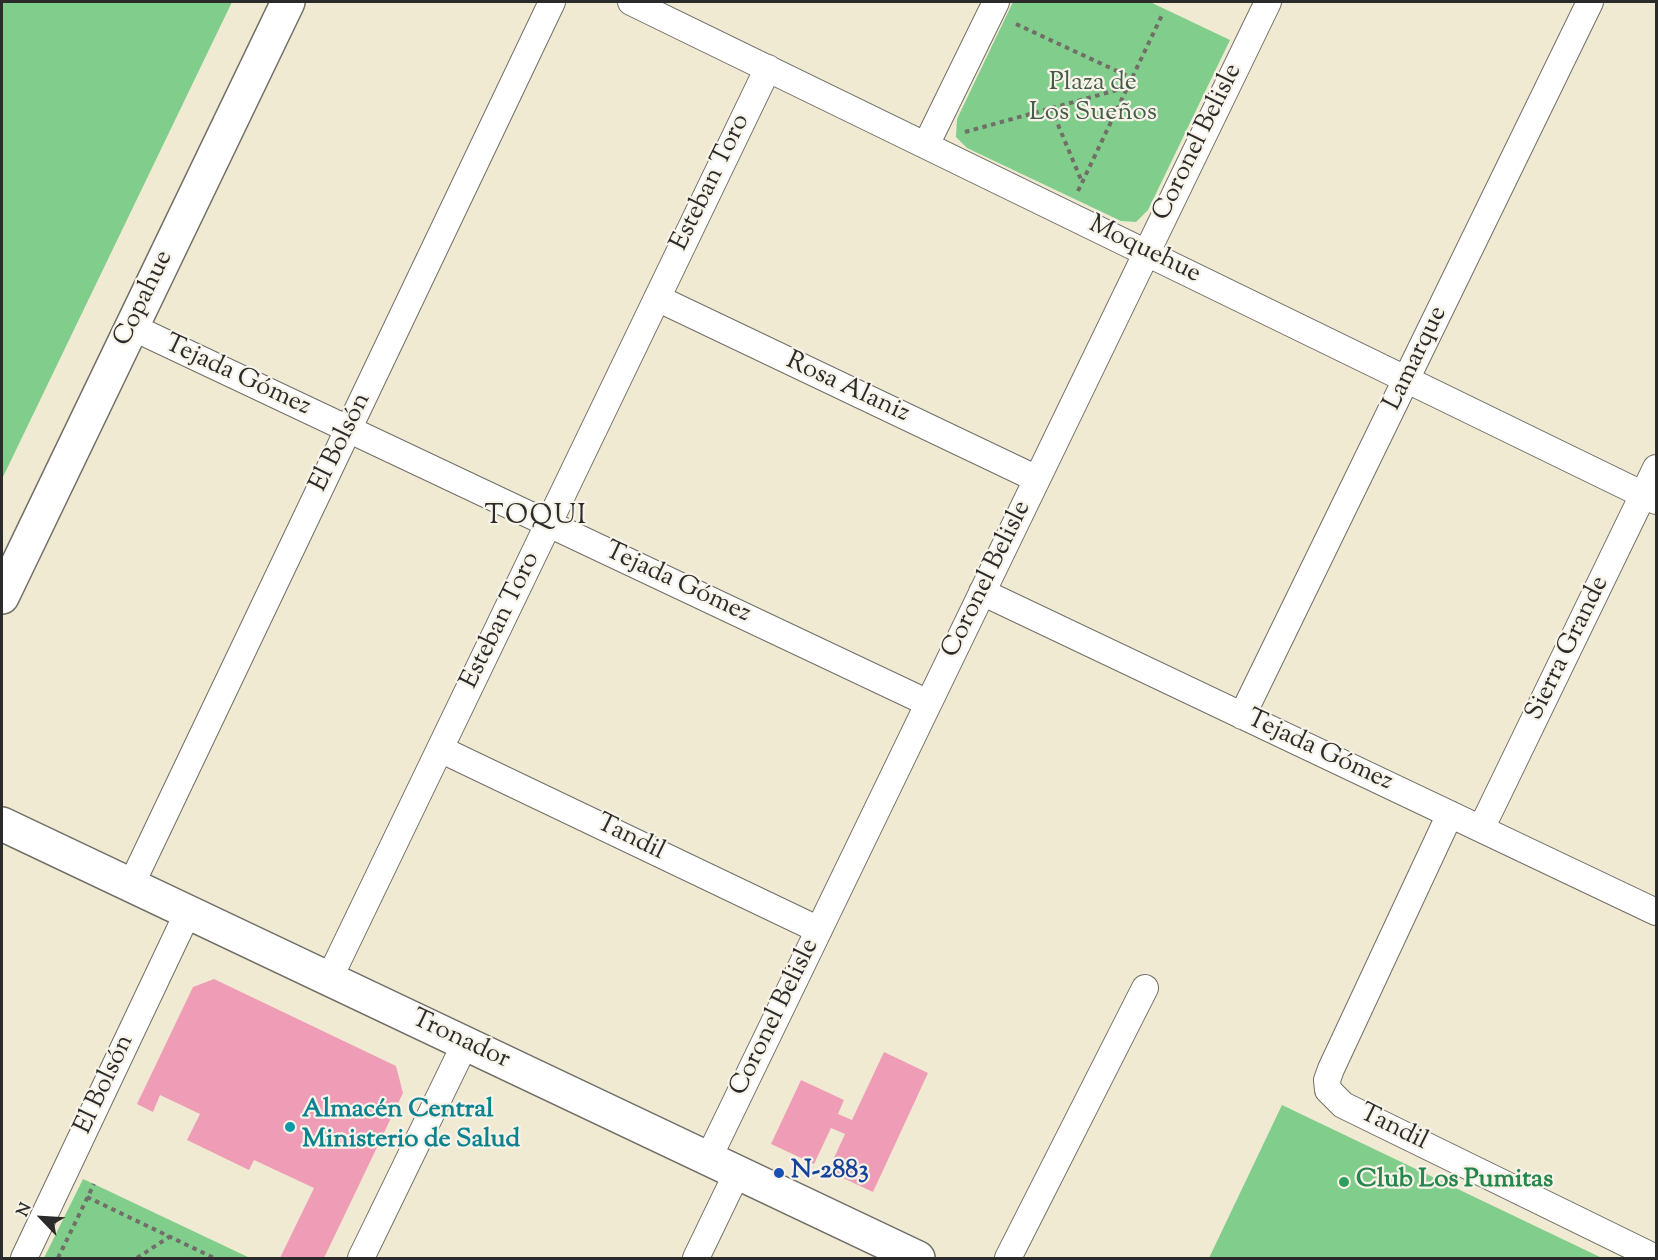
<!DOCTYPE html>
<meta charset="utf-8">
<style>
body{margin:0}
#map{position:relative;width:1658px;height:1260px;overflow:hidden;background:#f0ead3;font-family:"Sorts Mill Goudy",serif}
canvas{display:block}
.frame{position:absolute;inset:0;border:3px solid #2b2b2b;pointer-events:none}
.north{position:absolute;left:12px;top:1188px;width:60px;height:60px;-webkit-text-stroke:4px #f7f3e8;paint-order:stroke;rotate:295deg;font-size:16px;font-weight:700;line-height:24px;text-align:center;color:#2b2b2b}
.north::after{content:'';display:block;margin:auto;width:21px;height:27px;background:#2b2b2b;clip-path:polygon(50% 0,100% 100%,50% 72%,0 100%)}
</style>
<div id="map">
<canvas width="1658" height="1260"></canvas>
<div class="frame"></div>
<div class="north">N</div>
</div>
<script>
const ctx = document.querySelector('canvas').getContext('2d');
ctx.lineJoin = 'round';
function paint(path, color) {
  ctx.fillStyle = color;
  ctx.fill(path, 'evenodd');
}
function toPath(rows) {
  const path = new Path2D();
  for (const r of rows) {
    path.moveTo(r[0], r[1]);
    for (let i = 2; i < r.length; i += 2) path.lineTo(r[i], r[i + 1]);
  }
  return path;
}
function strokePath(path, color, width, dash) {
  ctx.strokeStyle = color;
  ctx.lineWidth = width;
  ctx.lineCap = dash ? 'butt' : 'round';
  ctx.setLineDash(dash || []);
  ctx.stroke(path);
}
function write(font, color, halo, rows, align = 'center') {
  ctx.font = font + ' "Sorts Mill Goudy",serif';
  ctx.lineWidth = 4.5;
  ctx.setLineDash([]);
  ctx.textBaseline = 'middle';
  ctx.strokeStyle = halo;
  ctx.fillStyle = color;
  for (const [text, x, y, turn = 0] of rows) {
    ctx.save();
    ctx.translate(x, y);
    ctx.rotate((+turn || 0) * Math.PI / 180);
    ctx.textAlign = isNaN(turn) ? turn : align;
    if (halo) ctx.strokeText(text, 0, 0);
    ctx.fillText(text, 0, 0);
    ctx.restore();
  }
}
paint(toPath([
 [2,2,232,2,2,479],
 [1013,2,1150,2,1230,40,1148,210,1136,222,1121,221,967,148,956,137,957,119],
 [1282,1105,1602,1258,1209,1258],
 [83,1179,98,1186,250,1258,44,1258]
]), '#80cd8c');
paint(toPath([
 [214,979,396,1066,403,1093,324,1258,280,1258,314,1188,254,1160,249,1170,187,1140,200,1114,160,1095,153,1112,137,1104,193,987],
 [884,1052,928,1073,873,1192,828,1171,845,1134,831,1128,814,1164,771,1144,801,1080,844,1100,838,1114,852,1120]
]), '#ef9db7');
const street = toPath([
 [631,2,1656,501],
 [926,145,996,2],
 [657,298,1037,479],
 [132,327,928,703],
 [982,592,1656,912],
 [1242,716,1590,2],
 [440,749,819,930],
 [1450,814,1331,1069,1327,1080,1328,1090,1343,1105,1656,1258],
 [1481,829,1656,468],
 [131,885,552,2],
 [329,979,768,68],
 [708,1159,1268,2],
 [24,1258,188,912],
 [361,1258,465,1044],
 [696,1258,737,1173],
 [1008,1258,1145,988]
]);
const secondary = toPath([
 [2,597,288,2],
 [2,824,918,1258]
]);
strokePath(street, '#706e66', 28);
strokePath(secondary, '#706e66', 36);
strokePath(toPath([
 [1016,24,1132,78],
 [1051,108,1082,182],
 [965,132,1128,87],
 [1078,191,1163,13],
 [87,1197,214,1258],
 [58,1258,94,1184],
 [137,1258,169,1237]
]), '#706e66', 4, [4.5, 4.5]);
strokePath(street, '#fff', 26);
strokePath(secondary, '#fff', 33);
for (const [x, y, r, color] of [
 [290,1127,6,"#0f9aa8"],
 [779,1173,6,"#1a4fb4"],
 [1344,1182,6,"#2e9e5b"]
]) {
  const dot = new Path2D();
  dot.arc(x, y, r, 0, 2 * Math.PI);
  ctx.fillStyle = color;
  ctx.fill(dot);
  strokePath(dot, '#f7f3e8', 2);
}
write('26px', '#445c48', '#f7f3e8', [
 ["Plaza de",1093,85],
 ["Los Sueños",1093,115]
]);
write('26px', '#2b2b2b', '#f7f3e8', [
 ["Coronel Belisle",1199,143,-64],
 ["Esteban Toro",712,183,-64],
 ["Moquehue",1144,251,26],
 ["Copahue",145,299,-64],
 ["Lamarque",1417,359,-64],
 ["Tejada Gómez",237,377,25],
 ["Rosa Alaniz",847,389,25],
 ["El Bolsón",342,443,-64],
 ["Coronel Belisle",988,580,-64],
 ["Tejada Gómez",677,584,25],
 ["Esteban Toro",502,621,-64],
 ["Sierra Grande",1569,649,-64],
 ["Tejada Gómez",1319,752,25],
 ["Tandil",630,839,26],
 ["Coronel Belisle",776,1018,-64],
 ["Tronador",460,1041,25],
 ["El Bolsón",106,1085,-65],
 ["Tandil",1393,1129,26]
]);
write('bold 26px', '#0d838f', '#f7f3e8', [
 ["Almacén Central",302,1112],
 ["Ministerio de Salud",302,1142]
], 'left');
write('bold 26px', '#164399', '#f7f3e8', [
 ["N-2883",791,1173]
], 'left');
write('bold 26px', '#27864d', '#f7f3e8', [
 ["Club Los Pumitas",1356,1182]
], 'left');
ctx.letterSpacing = '1.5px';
write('27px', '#2b2b2b', '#f7f3e8', [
 ["TOQUI",536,518]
]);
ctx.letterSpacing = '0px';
</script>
